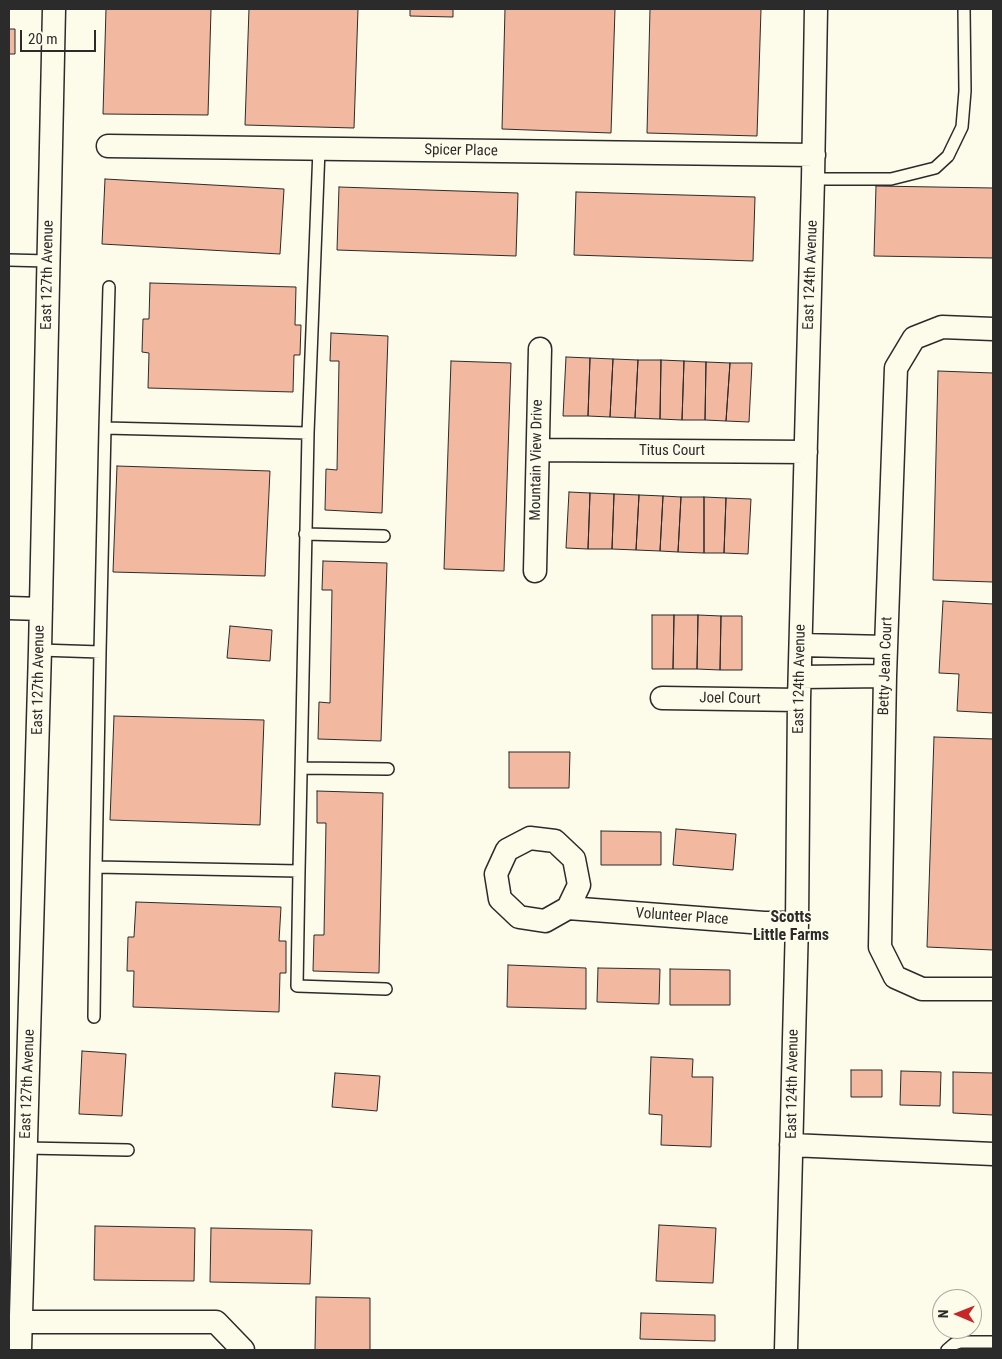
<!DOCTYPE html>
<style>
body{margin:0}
#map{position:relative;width:1002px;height:1359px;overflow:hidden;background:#fdfbea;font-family:"Roboto Condensed",sans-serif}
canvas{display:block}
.frame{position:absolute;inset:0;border:10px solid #2b2b2b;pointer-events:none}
.north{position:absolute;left:932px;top:1289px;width:50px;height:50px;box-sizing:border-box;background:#fdfbea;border:1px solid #a9a89e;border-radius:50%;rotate:271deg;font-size:14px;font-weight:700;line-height:20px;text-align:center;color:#2b2b2b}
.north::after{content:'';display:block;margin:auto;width:18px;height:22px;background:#c62828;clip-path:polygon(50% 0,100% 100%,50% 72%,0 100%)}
.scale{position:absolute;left:20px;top:30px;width:76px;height:22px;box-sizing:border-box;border:2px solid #2b2b2b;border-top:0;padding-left:6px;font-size:15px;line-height:18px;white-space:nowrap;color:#2b2b2b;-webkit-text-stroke:4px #fdfbea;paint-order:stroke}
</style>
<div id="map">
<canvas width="1002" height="1359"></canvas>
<div class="frame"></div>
<div class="north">N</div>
<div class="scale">20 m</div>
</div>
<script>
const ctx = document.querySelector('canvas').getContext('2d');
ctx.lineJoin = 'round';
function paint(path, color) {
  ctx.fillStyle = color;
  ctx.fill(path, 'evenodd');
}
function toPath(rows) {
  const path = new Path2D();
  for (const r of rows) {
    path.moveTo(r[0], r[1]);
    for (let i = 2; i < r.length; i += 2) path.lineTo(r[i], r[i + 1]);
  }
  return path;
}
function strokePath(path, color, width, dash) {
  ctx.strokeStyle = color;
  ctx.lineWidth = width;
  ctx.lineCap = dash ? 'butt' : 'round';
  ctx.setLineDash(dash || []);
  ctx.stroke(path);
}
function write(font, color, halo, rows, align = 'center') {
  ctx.font = font + ' "Roboto Condensed",sans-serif';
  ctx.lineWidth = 4;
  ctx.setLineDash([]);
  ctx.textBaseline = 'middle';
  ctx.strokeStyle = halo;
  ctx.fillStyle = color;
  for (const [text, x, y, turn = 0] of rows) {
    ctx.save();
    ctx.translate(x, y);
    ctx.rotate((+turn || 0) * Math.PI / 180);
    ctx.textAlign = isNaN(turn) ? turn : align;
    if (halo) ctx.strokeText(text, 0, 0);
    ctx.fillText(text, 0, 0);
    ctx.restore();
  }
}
const building = toPath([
 [106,9,211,9,208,115,103,114,106,9],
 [249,9,358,9,354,128,245,125,249,9],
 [410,9,453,9,453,17,410,16,410,9],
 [505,9,615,9,611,133,502,129,505,9],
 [650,9,761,9,757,136,647,133,650,9],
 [9,29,15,29,15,54,9,54,9,29],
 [105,179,284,189,280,254,102,244,105,179],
 [876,186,993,188,993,258,874,256,876,186],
 [339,187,518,193,516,256,337,250,339,187],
 [576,192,755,197,753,261,574,255,576,192],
 [150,283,296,287,295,325,301,325,300,355,294,355,293,392,148,388,149,353,142,352,143,319,149,319,150,283],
 [331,333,388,336,382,513,325,510,326,469,337,470,339,361,330,361,331,333],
 [566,357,590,358,588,416,563,416,566,357],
 [590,358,613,359,610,417,588,416,590,358],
 [613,359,638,360,635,418,610,417,613,359],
 [638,360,661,360,660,419,635,418,638,360],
 [661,360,684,361,682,420,660,419,661,360],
 [451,361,511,363,504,571,444,569,451,361],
 [684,361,706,362,705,420,682,420,684,361],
 [706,362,730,363,726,421,705,420,706,362],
 [730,363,752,363,749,422,726,421,730,363],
 [938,371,993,373,993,582,933,580,938,371],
 [117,466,270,471,265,576,113,572,117,466],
 [569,492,590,493,588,549,566,548,569,492],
 [590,493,614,494,612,549,588,549,590,493],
 [614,494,639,495,636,550,612,549,614,494],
 [639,495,663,496,660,551,636,550,639,495],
 [663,496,681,497,678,552,660,551,663,496],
 [681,497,704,497,704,553,678,552,681,497],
 [704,497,726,498,724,553,704,553,704,497],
 [726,498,751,499,748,554,724,553,726,498],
 [323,561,387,563,381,741,318,739,319,702,330,703,332,590,322,590,323,561],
 [943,601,993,604,993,713,957,711,959,674,939,673,943,601],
 [652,615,674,615,673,669,652,669,652,615],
 [674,615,698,615,697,669,673,669,674,615],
 [698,615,721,616,720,670,697,669,698,615],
 [721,616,742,616,742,670,720,670,721,616],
 [230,626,272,630,270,661,227,658,230,626],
 [114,716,264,720,260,825,110,820,114,716],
 [934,737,993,739,993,950,927,947,934,737],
 [509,752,570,752,569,788,509,788,509,752],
 [317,791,383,793,379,973,313,971,314,935,324,935,326,823,317,823,317,791],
 [676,829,736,834,733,870,673,865,676,829],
 [601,831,661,832,661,865,601,865,601,831],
 [136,902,281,907,279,941,286,941,286,973,280,973,279,1012,133,1007,134,971,127,971,128,937,134,937,136,902],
 [508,965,586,968,586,1009,507,1007,508,965],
 [598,968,660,969,659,1004,597,1002,598,968],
 [670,969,730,970,730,1005,670,1005,670,969],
 [82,1051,126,1054,122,1116,79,1114,82,1051],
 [651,1057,693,1059,692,1077,713,1077,711,1147,661,1145,662,1115,649,1114,651,1057],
 [851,1070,882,1070,882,1097,851,1097,851,1070],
 [901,1071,941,1072,940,1106,900,1105,901,1071],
 [953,1072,993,1073,993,1115,953,1113,953,1072],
 [335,1073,380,1076,377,1111,332,1107,335,1073],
 [659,1225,716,1228,713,1283,656,1281,659,1225],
 [95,1226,195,1228,194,1281,94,1280,95,1226],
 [211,1228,312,1230,310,1284,210,1282,211,1228],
 [316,1297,370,1298,370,1350,315,1350,316,1297],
 [641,1313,715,1315,715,1341,640,1339,641,1313]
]);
paint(building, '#f2b8a0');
strokePath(building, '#2b2b2b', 1);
const lane = toPath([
 [813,179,891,179,935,168,948,156,962,127,965,91,964,9],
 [9,260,48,261],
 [105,428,109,287],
 [308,433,319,149],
 [305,534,384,536],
 [40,650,100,652,96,867,299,871,308,433,105,428,100,652],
 [301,768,388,769],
 [299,871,297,986,386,989],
 [94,1017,96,867],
 [26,1148,128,1150],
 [947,1350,954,1344,960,1342,993,1342]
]);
const street = toPath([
 [108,146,814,155],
 [993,329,942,327,914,338,896,368,885,676,880,947,895,977,922,989,993,989],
 [538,450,806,452],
 [535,571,540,349],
 [9,608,41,609],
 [801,645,886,647],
 [800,677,885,676],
 [662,698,799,700],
 [568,908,579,885,574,859,555,841,530,838,507,850,496,874,500,899,519,917,545,921,568,908,764,923,797,923],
 [791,1145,993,1154],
 [21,1322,216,1322,243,1350],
 [20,1350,40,650,54,9],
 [786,1350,797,923,799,700,813,179,816,9]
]);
strokePath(lane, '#2b2b2b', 14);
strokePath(street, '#2b2b2b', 25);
strokePath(lane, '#fdfbea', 11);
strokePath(street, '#fdfbea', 22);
write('15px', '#2b2b2b', '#fdfbea', [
 ["Spicer Place",461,151,1],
 ["East 127th Avenue",48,275,-89],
 ["East 124th Avenue",811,275,-88],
 ["Titus Court",672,451],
 ["Mountain View Drive",537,460,-89],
 ["Betty Jean Court",886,666,-88],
 ["East 124th Avenue",800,679,-89],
 ["East 127th Avenue",39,680,-89],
 ["Joel Court",730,699,1],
 ["Volunteer Place",682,917,4],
 ["East 127th Avenue",28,1084,-88],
 ["East 124th Avenue",793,1084,-89]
]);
write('bold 16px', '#2b2b2b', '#fdfbea', [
 ["Scotts",791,918],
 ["Little Farms",791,936]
]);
</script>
